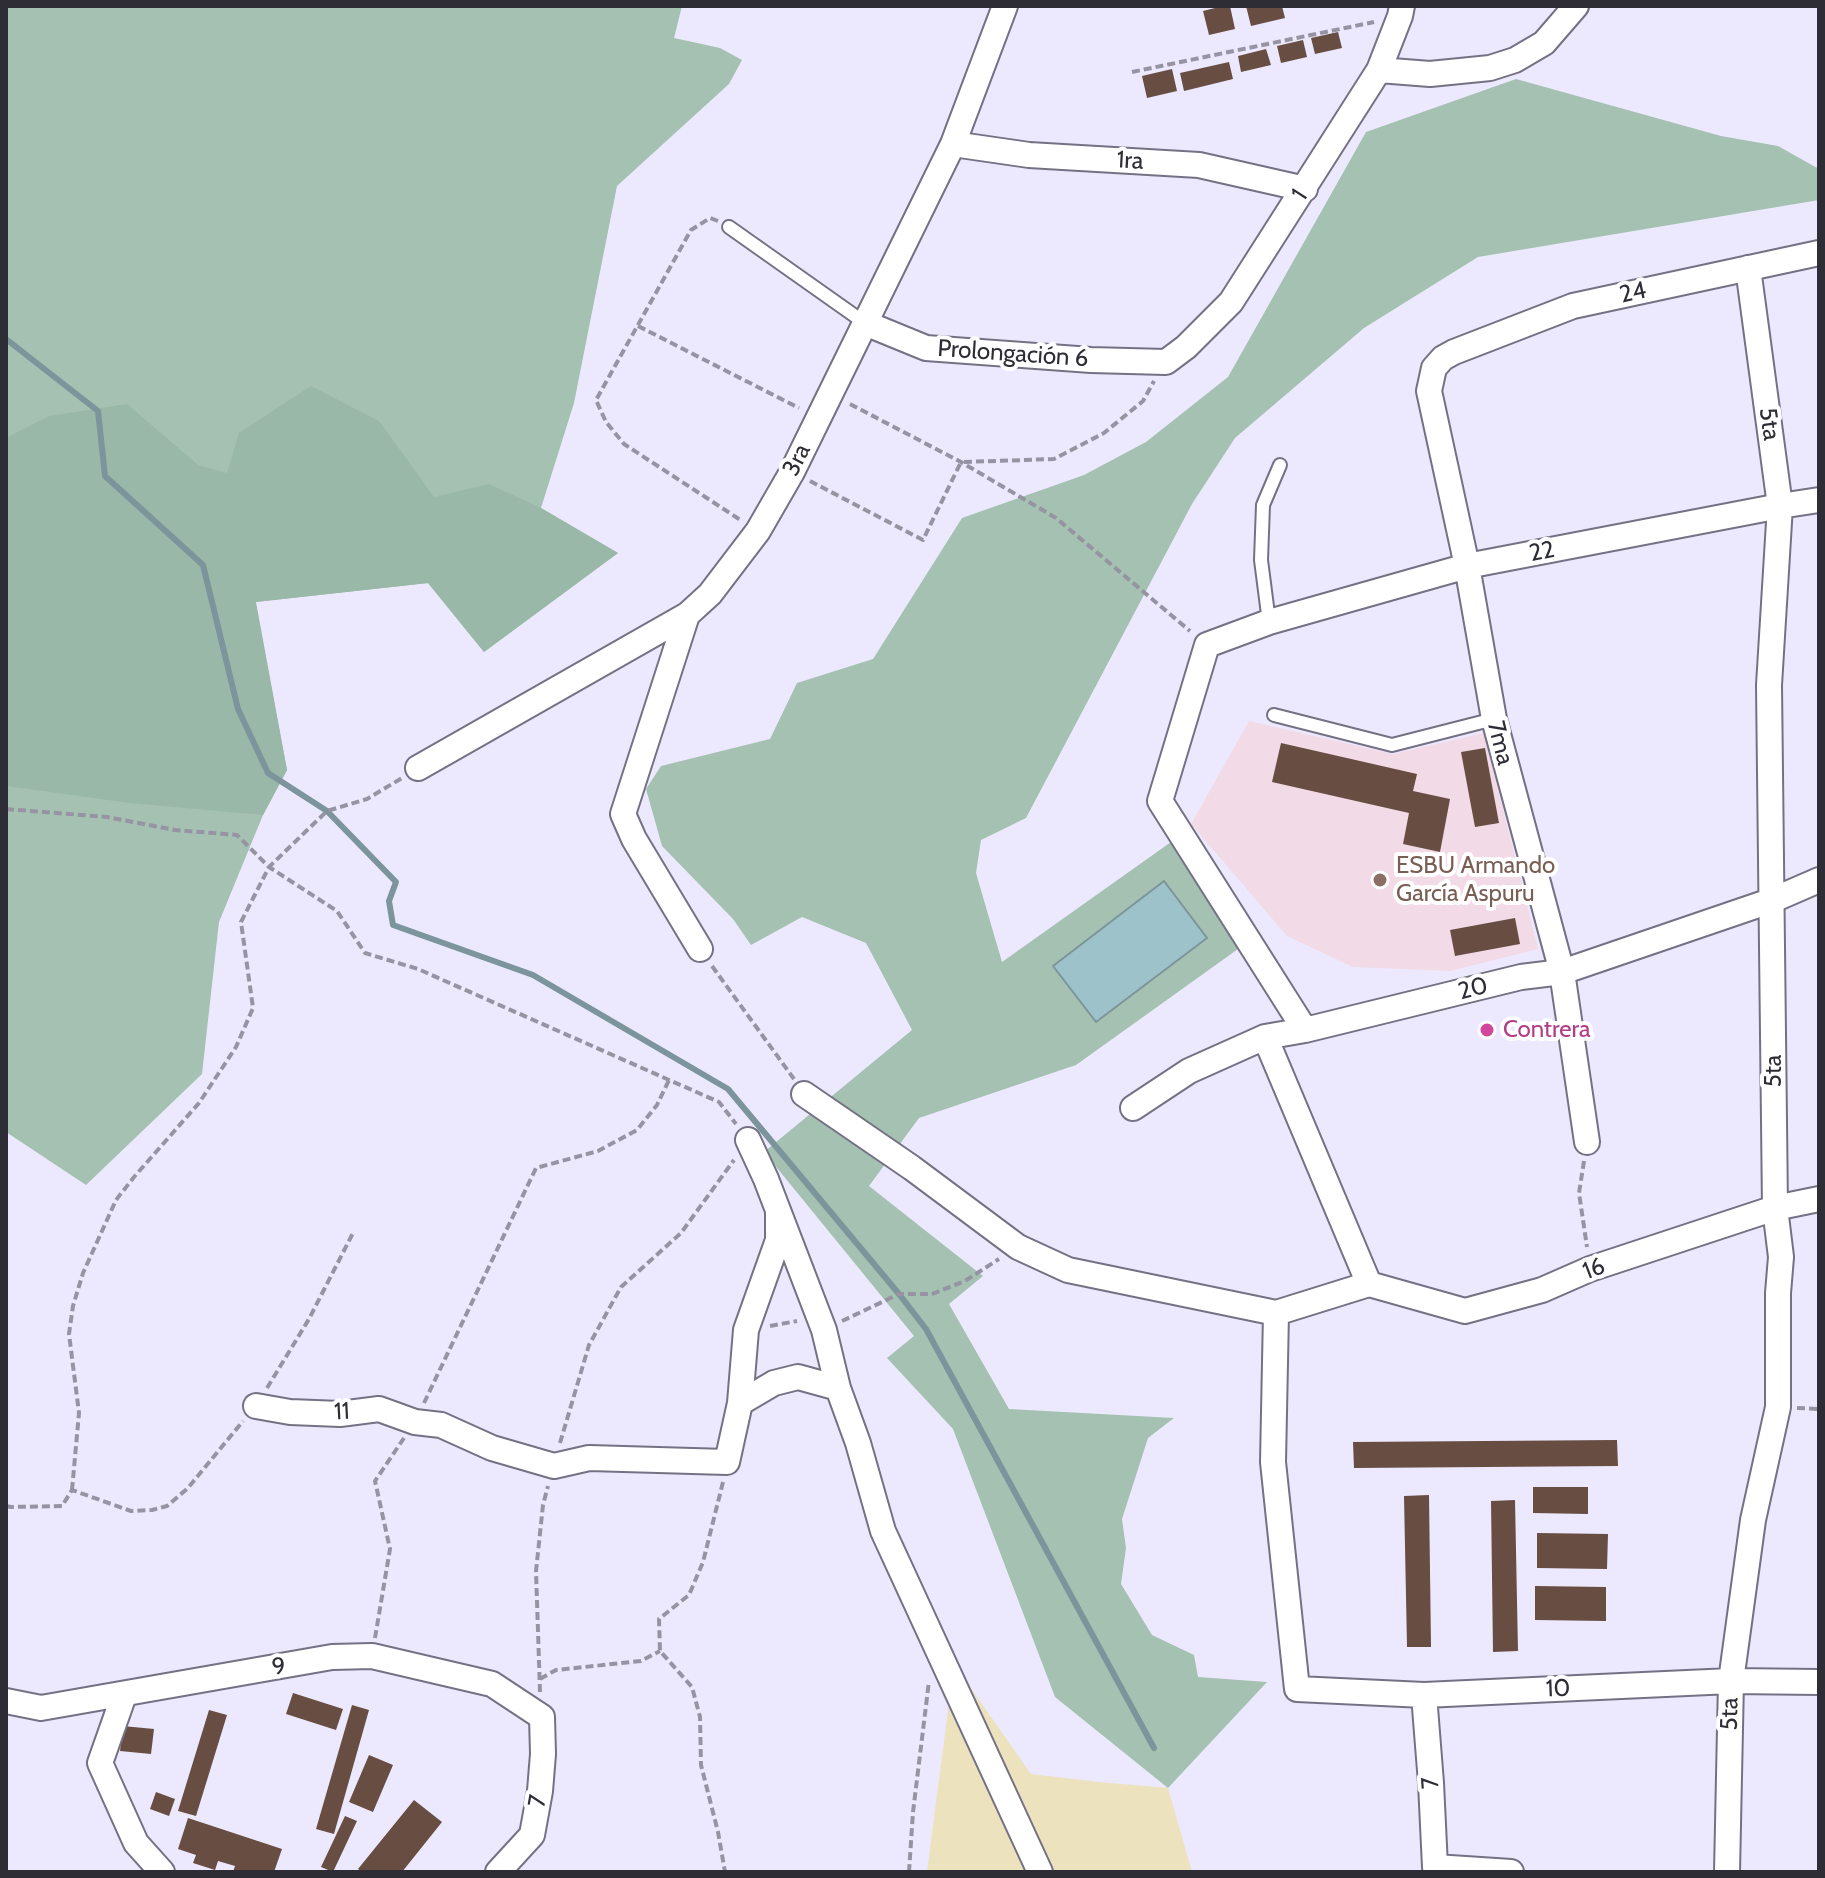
<!DOCTYPE html>
<meta charset="utf-8">
<style>
body{margin:0}
#map{position:relative;width:1825px;height:1878px;overflow:hidden;background:#ece9fe;font-family:Cabin,sans-serif}
canvas{display:block}
.frame{position:absolute;inset:0;border:8px solid #2e2c34;pointer-events:none}
</style>
<div id="map">
<canvas width="1825" height="1878"></canvas>
<div class="frame"></div>
</div>
<script>
const ctx = document.querySelector('canvas').getContext('2d');
ctx.lineJoin = 'round';
function paint(path, color) {
  ctx.fillStyle = color;
  ctx.fill(path, 'evenodd');
}
function toPath(rows) {
  const path = new Path2D();
  for (const r of rows) {
    path.moveTo(r[0], r[1]);
    for (let i = 2; i < r.length; i += 2) path.lineTo(r[i], r[i + 1]);
  }
  return path;
}
function strokePath(path, color, width, dash) {
  ctx.strokeStyle = color;
  ctx.lineWidth = width;
  ctx.lineCap = dash ? 'butt' : 'round';
  ctx.setLineDash(dash || []);
  ctx.stroke(path);
}
function write(font, color, halo, rows, align = 'center') {
  ctx.font = font + ' Cabin,sans-serif';
  ctx.lineWidth = 8;
  ctx.setLineDash([]);
  ctx.textBaseline = 'middle';
  ctx.strokeStyle = halo;
  ctx.fillStyle = color;
  for (const [text, x, y, turn = 0] of rows) {
    ctx.save();
    ctx.translate(x, y);
    ctx.rotate((+turn || 0) * Math.PI / 180);
    ctx.textAlign = isNaN(turn) ? turn : align;
    if (halo) ctx.strokeText(text, 0, 0);
    ctx.fillText(text, 0, 0);
    ctx.restore();
  }
}
paint(toPath([
 [1249,721,1393,754,1484,733,1538,949,1450,971,1353,967,1287,936,1191,824]
]), '#f2dbe6');
paint(toPath([
 [6,6,682,6,674,38,720,48,742,60,729,84,617,186,574,403,541,508,618,553,484,652,428,583,255,602,287,770,263,815,219,922,202,1074,86,1185,6,1132],
 [1516,79,1721,136,1778,146,1819,169,1819,200,1478,257,1364,328,1235,438,1192,504,1026,818,981,840,976,873,1002,962,1171,842,1245,944,1076,1065,919,1118,869,1186,983,1276,949,1304,1009,1409,1174,1418,1148,1438,1122,1519,1126,1548,1121,1584,1152,1635,1194,1655,1198,1677,1267,1682,1168,1788,1055,1697,953,1429,887,1358,914,1336,764,1152,912,1030,866,943,802,917,751,945,733,919,662,846,646,789,661,766,770,739,797,683,873,659,962,518,1084,475,1146,442,1228,377,1366,132]
]), '#a5c1b1');
paint(toPath([
 [311,386,379,421,434,497,489,484,541,508,618,553,484,652,428,583,256,602,287,770,263,815,130,803,6,786,6,438,49,416,127,404,198,465,227,473,239,433]
]), '#9ab8a7');
paint(toPath([
 [954,1664,1031,1774,1099,1782,1168,1788,1192,1872,927,1872]
]), '#ece2bd');
const water = toPath([
 [1164,881,1207,938,1096,1022,1053,966,1164,881]
]);
paint(water, '#9ec2c9');
strokePath(water, '#7c959c', 2);
strokePath(toPath([
 [6,339,98,411,105,476,203,565,238,709,268,773,327,811,396,882,389,901,393,925,533,975,728,1089,899,1294,926,1329,1154,1748]
]), '#7c959c', 6);
paint(toPath([
 [1223,6,1230,6,1235,29,1209,35,1203,11],
 [1246,6,1282,6,1285,18,1251,26],
 [1338,32,1342,48,1315,54,1311,38],
 [1303,40,1307,57,1281,63,1277,46],
 [1266,49,1271,65,1241,72,1238,56],
 [1229,62,1233,79,1184,91,1180,73],
 [1172,69,1177,91,1147,98,1142,76],
 [1281,743,1417,774,1413,791,1450,799,1440,852,1403,844,1409,813,1272,782],
 [1485,748,1499,823,1475,827,1461,752],
 [1515,918,1520,944,1455,956,1450,930],
 [1617,1440,1618,1466,1354,1468,1353,1442],
 [1533,1487,1588,1487,1588,1514,1533,1513],
 [1429,1495,1431,1647,1407,1647,1404,1496],
 [1515,1500,1518,1651,1493,1652,1491,1501],
 [1537,1533,1608,1534,1607,1569,1537,1568],
 [1535,1586,1606,1587,1606,1621,1535,1620],
 [293,1693,343,1709,336,1730,286,1714],
 [352,1705,369,1710,334,1834,316,1829],
 [209,1710,227,1715,196,1816,178,1811],
 [123,1726,154,1729,151,1754,120,1751],
 [369,1755,393,1765,373,1812,349,1802],
 [156,1792,175,1799,169,1816,150,1809],
 [414,1800,442,1822,402,1872,362,1872,358,1869],
 [345,1816,357,1821,333,1872,321,1867],
 [188,1818,282,1849,274,1872,233,1872,235,1866,218,1861,215,1870,193,1863,196,1855,178,1849]
]), '#674d42');
const service = toPath([
 [729,227,865,323],
 [1269,622,1261,560,1263,505,1280,465],
 [1274,715,1392,745,1494,719]
]);
const minor = toPath([
 [1379,70,1430,74,1490,68,1515,60,1544,43,1576,6],
 [953,144,1029,155,1199,165,1305,189],
 [865,323,926,348,1091,360,1166,362,1186,347,1231,302,1379,70,1400,16,1402,6],
 [687,615,623,814,634,839,700,949],
 [418,768,687,615,710,594,758,531,792,472,953,144,1005,6],
 [1305,1030,1160,801,1207,645,1269,622,1467,566,1780,506,1819,500],
 [1265,1037,1369,1284],
 [804,1094,912,1168,1018,1247,1068,1270,1276,1313,1369,1284],
 [1133,1108,1189,1071,1265,1037,1305,1030,1521,977,1562,972,1773,900,1819,880],
 [748,1140,766,1179,824,1330,838,1388],
 [1587,1142,1562,972,1494,719,1467,566,1429,391,1434,368,1443,358,1454,352,1573,306,1819,253],
 [1369,1284,1465,1311,1542,1290,1590,1269,1775,1208,1819,1199],
 [1276,1313,1273,1462,1297,1689,1424,1695,1731,1681,1819,1682],
 [740,1403,774,1383,798,1377,838,1388,858,1443,883,1531,1040,1872],
 [256,1406,290,1412,340,1414,379,1409,415,1422,441,1425,492,1448,554,1466,589,1458,727,1462,740,1403,746,1330,778,1240,778,1213],
 [124,1695,100,1763,136,1843,162,1872],
 [1424,1695,1431,1783,1435,1867,1437,1872],
 [6,1701,41,1708,332,1657,372,1656,492,1684,542,1717,543,1754,540,1791,532,1835,498,1872],
 [1435,1867,1511,1872],
 [1727,1872,1731,1681,1753,1520,1778,1407,1778,1293,1781,1257,1775,1208,1769,685,1780,506,1748,268]
]);
strokePath(service, '#757184', 16);
strokePath(minor, '#757184', 28);
strokePath(toPath([
 [1132,72,1374,22],
 [718,221,710,218,691,230,596,400,606,422,624,444,742,521],
 [638,326,799,408],
 [850,404,961,462,1056,518,1190,631],
 [964,462,1054,459,1104,433,1143,401,1154,381],
 [810,481,923,540,961,462],
 [6,809,107,817,175,830,237,835,269,867,337,911,365,953,418,969,719,1102,736,1124],
 [712,966,794,1079],
 [1584,1161,1579,1193,1587,1247],
 [842,1321,899,1294,932,1294,965,1281,999,1259],
 [770,1326,797,1321],
 [267,1388,309,1319,353,1233],
 [424,1403,536,1168,598,1151,637,1130,657,1105,669,1080],
 [1797,1408,1819,1409],
 [560,1443,589,1345,621,1287,681,1233,734,1160],
 [723,1482,703,1562,689,1595,659,1619,660,1651,692,1687,700,1717,701,1765,718,1832,725,1872],
 [72,1490,79,1413,69,1334,73,1306,83,1273,116,1200,134,1177,199,1103,236,1047,253,1008,241,922,269,867,327,811,367,799,402,778],
 [6,1506,11,1507,62,1506,72,1490,131,1511,152,1510,167,1506,188,1488,243,1421],
 [375,1638,390,1549,375,1481,404,1438],
 [540,1679,556,1670,641,1661,660,1651],
 [540,1692,536,1571,543,1505,548,1486],
 [909,1872,913,1812,929,1681]
]), '#9694a3', 4, [8, 4]);
strokePath(service, '#fff', 12);
strokePath(minor, '#fff', 24);
for (const [x, y, r, color] of [
 [1380,880,8,"#8d6e63"],
 [1487,1030,8,"#d1479c"]
]) {
  const dot = new Path2D();
  dot.arc(x, y, r, 0, 2 * Math.PI);
  ctx.fillStyle = color;
  ctx.fill(dot);
  strokePath(dot, '#fff', 3);
}
write('24px', '#2e2c34', '#fff', [
 ["1ra",1130,161,3],
 ["1",1300,195,-57],
 ["24",1633,293,-12],
 ["Prolongación 6",1013,354,4],
 ["5ta",1769,424,82],
 ["3ra",797,460,-63],
 ["22",1542,552,-11],
 ["7ma",1500,743,76],
 ["20",1473,989,-14],
 ["5ta",1774,1071,-90],
 ["16",1594,1269,-21],
 ["11",342,1412,-3],
 ["9",279,1667,-10],
 ["10",1558,1689,-2],
 ["5ta",1730,1714,-89],
 ["7",1431,1783,-94],
 ["7",538,1801,-80]
]);
write('24px', '#785e54', '#fff', [
 ["ESBU Armando",1396,866],
 ["García Aspuru",1396,894]
], 'left');
write('24px', '#b23c85', '#fff', [
 ["Contrera",1503,1030]
], 'left');
</script>
